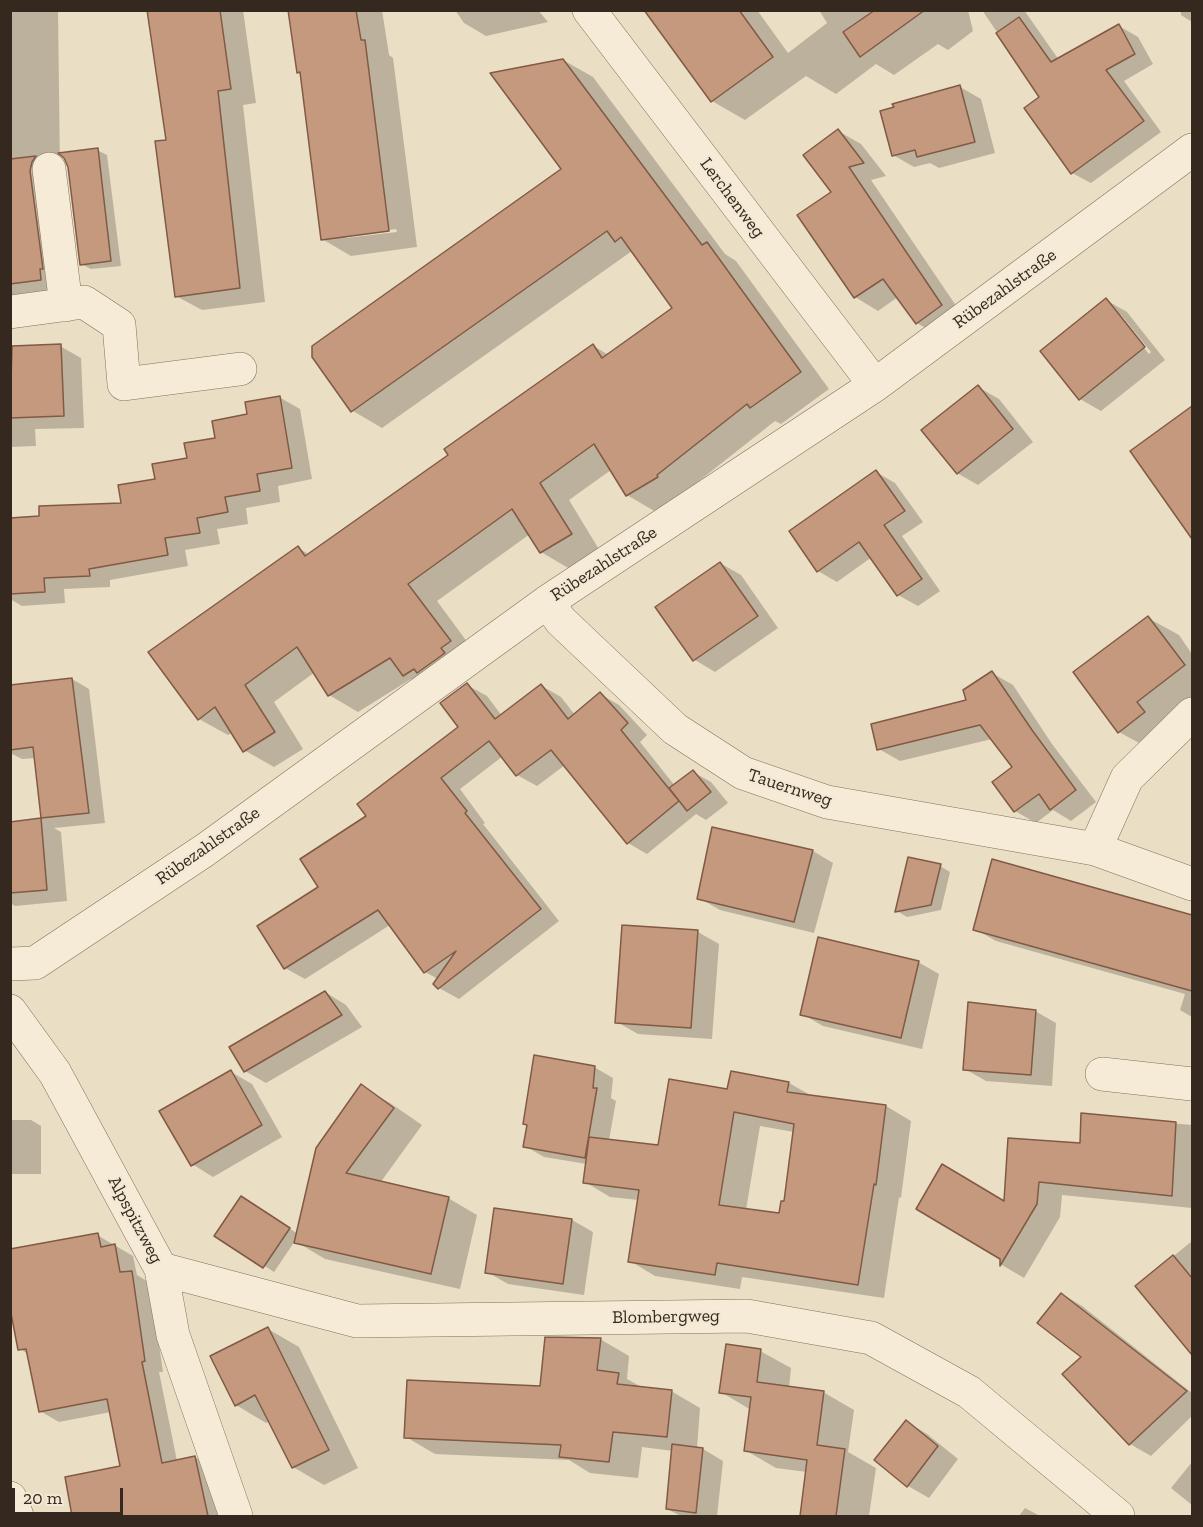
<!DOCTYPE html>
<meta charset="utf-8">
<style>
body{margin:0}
#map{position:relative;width:1203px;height:1527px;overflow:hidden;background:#eadec4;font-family:"Zilla Slab",serif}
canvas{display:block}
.frame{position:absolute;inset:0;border:12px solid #35291f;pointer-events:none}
.scale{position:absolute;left:12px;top:1488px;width:111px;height:27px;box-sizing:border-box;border:3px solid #35291f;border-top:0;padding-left:8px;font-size:18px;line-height:21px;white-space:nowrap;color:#35291f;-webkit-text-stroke:4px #f2e8d3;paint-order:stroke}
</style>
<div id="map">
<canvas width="1203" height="1527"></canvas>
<div class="frame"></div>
<div class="scale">20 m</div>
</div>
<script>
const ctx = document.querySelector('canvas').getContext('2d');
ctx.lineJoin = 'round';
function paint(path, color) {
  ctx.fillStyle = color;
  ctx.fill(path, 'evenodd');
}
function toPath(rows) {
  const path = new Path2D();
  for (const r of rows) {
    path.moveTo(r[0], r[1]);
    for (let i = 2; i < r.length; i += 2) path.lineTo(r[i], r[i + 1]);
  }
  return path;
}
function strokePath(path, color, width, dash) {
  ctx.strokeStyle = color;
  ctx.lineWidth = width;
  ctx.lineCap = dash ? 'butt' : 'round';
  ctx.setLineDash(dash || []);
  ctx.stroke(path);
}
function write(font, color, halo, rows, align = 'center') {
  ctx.font = font + ' "Zilla Slab",serif';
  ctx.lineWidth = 4.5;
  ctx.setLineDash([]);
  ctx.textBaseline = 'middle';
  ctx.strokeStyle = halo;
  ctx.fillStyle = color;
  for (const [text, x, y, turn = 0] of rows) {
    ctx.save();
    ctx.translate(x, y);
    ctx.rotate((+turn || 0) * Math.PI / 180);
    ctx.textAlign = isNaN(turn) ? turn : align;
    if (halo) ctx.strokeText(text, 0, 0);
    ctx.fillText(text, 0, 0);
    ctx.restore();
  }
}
paint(toPath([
 [10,10,58,10,60,171,69,284,10,303],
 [149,10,243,10,256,103,243,105,265,302,202,310,176,296,167,141],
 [289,10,382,10,389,55,393,58,417,247,351,256,322,239,301,74,298,72],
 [396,229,397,232,346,238,346,235],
 [455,10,538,10,548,22,486,36,464,23],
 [646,10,757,10,788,53,827,23,819,10,968,10,973,31,948,50,938,44,894,75,876,64,836,94,806,76,745,120,712,101],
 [982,10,1024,10,1059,60,1119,26,1138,37,1153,64,1124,81,1161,132,1091,183,1072,173,1041,97],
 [1181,10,1192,10,1192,22,1181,15],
 [563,60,593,77,725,254,736,261,829,389,781,424,775,421,685,492,656,512,627,495,611,470,569,500,600,551,570,569,541,552,530,534,437,601,479,658,434,692,411,679,358,712,329,695,315,672,274,702,303,749,274,767,244,750,233,732,228,735,199,719,298,548,310,555,450,456,593,346,609,355,674,309,632,251,382,428,353,411,314,357,563,169],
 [960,87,981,99,995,153,939,168,930,163,914,167,893,155],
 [838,131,861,144,886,176,871,180,965,319,941,337,917,323,898,297,878,311,855,297,834,192],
 [97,150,107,155,121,266,91,269,81,264],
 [1106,300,1127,312,1165,360,1101,411,1080,399,1042,351],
 [1117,315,1121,315,1151,352,1149,354],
 [60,346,81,358,84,428,35,429,36,446,10,447,10,359],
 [978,387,999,399,1033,442,978,485,957,473],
 [279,397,300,409,312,479,278,486,280,502,246,508,248,524,217,529,220,544,185,550,188,566,110,580,110,587,64,589,65,603,22,606,10,599,10,520,41,518,122,504,249,416],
 [1192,408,1192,528,1182,522,1132,451],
 [876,472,895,483,923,522,902,536,940,591,918,606,898,595,872,557,837,582,818,571],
 [720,563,741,575,778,628,715,672,695,660],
 [1148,618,1179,635,1192,654,1192,700,1150,749,1119,732],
 [992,673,1013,685,1052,744,1096,802,1071,821,1053,810,1036,823,1015,811,1014,768,992,739,900,761,879,749,967,701],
 [72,679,89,689,105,823,54,828,61,832,67,901,15,906,10,903,10,823,42,819,36,758,22,759,10,753,10,686],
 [467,685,487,696,502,716,542,686,561,697,575,715,600,694,619,705,647,735,640,742,675,786,693,772,711,782,728,803,706,820,696,814,647,854,628,843,565,765,537,786,517,775,503,756,460,789,485,823,483,824,559,921,459,999,439,988,438,979,425,972,390,925,305,979,285,968,259,927,320,887,368,817,460,728],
 [813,851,833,863,814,933,720,910,699,898],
 [940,866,950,872,941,910,907,917,897,911],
 [1177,913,1192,922,1192,1017,1180,1010,1185,994,996,941,975,929],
 [698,932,719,944,712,1039,638,1034,617,1022],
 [918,962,939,974,922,1049,823,1026,802,1014],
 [325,992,346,1005,362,1027,266,1083,245,1071,231,1047],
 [1035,1011,1056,1023,1052,1086,986,1081,965,1069],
 [594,1067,613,1078,611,1098,616,1101,609,1140,659,1146,729,1090,789,1083,812,1096,886,1106,911,1121,901,1198,899,1197,884,1298,742,1277,740,1289,655,1276,630,1261,639,1200,610,1197,585,1182,587,1164,544,1157,525,1146],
 [760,1126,794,1132,785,1203,781,1214,746,1210],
 [231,1072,252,1084,282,1137,213,1177,192,1164],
 [361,1086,390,1103,422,1125,380,1183,448,1198,477,1215,460,1289,325,1259,295,1241,274,1272,217,1235,252,1204,298,1234],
 [1082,1115,1192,1125,1192,1208,1062,1195,1060,1217,1024,1278,1002,1265,1006,1203,1081,1145],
 [10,1120,31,1120,41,1126,41,1174,10,1174],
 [572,1220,593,1232,584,1295,508,1284,487,1272],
 [97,1235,133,1256,137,1275,150,1283,163,1372,159,1372,177,1461,195,1457,213,1468,224,1516,74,1516,66,1478,122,1467,111,1412,59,1422,40,1411,28,1354,20,1349],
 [1192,1241,1192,1353,1137,1286],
 [1062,1294,1082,1306,1192,1393,1192,1416,1151,1456,1130,1444,1064,1374,1084,1357],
 [268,1329,299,1347,358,1468,324,1485,293,1467,270,1421,266,1423,236,1405],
 [600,1339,629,1356,627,1379,643,1388,671,1391,700,1408,697,1448,703,1449,723,1461,717,1516,681,1516,667,1509,673,1451,642,1447,638,1478,590,1473,569,1460,435,1454,406,1437,542,1387],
 [760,1351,791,1368,789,1388,823,1392,854,1410,848,1452,876,1468,869,1516,802,1516,807,1472,776,1468,745,1450,751,1410,721,1392],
 [907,1422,927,1434,958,1459,929,1498,908,1486,876,1460],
 [1192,1462,1192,1505,1171,1488],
 [1025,1508,1040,1516,1019,1516]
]), '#0003');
const building = toPath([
 [147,10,220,10,231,89,218,91,240,288,175,297,155,141,166,140,147,10],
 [288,10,356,10,361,40,365,40,389,231,321,240,300,72,297,73,288,10],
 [644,10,739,10,773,57,711,102,644,10],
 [875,10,925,10,860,57,843,32,875,10],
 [1019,17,1051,62,1119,24,1135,54,1106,70,1144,121,1071,174,1024,108,1039,97,996,33,1019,17],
 [563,59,702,245,707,242,801,372,750,408,747,404,657,475,658,477,626,496,594,444,540,483,572,534,540,553,512,509,408,584,451,641,441,648,445,653,417,673,414,669,403,676,390,658,328,696,297,647,245,685,275,732,243,752,215,707,198,720,148,652,298,546,305,556,448,455,444,449,593,344,602,358,672,308,621,237,615,242,607,231,351,412,312,357,312,346,561,169,490,73,563,59],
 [960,85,975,142,917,157,915,150,892,156,880,111,894,107,892,104,960,85],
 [838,129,864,163,849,167,942,305,916,324,883,279,854,298,797,215,831,192,803,155,838,129],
 [98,148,111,261,80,265,68,167,64,158,58,153,98,148],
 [36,156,32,162,30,171,43,269,40,269,41,280,10,284,10,159,36,156],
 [1106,298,1145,347,1079,400,1040,351,1106,298],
 [61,344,64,416,10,418,12,346,61,344],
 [978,385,1013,429,957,474,921,430,978,385],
 [280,396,292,468,257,474,260,491,225,497,228,512,197,518,200,533,165,538,168,555,89,569,90,576,44,578,45,592,10,594,10,518,39,516,39,506,121,503,118,485,155,479,152,464,187,458,184,443,215,438,212,421,247,414,245,402,280,396],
 [1192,406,1192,539,1130,451,1192,406],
 [876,470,905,511,884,525,922,579,897,596,859,542,817,572,789,531,876,470],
 [720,562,758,616,693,661,655,607,720,562],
 [1148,616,1185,665,1137,702,1145,712,1118,733,1073,672,1148,616],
 [992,671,1032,730,1076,790,1050,810,1039,794,1014,812,992,782,1012,767,980,725,877,750,871,724,966,700,963,690,992,671],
 [72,678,89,813,41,818,33,747,10,750,10,685,72,678],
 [467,683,495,719,541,684,568,719,600,692,628,723,621,730,679,801,627,844,551,750,516,776,489,741,441,778,467,811,465,813,541,909,438,989,433,984,456,951,424,973,378,910,284,969,257,926,318,887,300,859,366,816,357,804,458,727,440,703,467,683],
 [693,770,711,792,687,811,669,788,693,770],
 [41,818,47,890,10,893,10,822,41,818],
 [712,827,813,850,794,922,697,899,712,827],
 [908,857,941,864,931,905,895,912,908,857],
 [992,859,1192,915,1192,991,973,930,992,859],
 [622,925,698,930,691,1028,615,1023,622,925],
 [818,937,919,961,901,1038,800,1015,818,937],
 [325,991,342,1015,244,1072,229,1047,325,991],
 [968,1002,1036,1010,1031,1075,963,1070,968,1002],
 [534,1055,595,1066,593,1088,597,1088,585,1158,523,1147,527,1125,523,1124,534,1055],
 [231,1070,262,1125,191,1166,159,1111,231,1070],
 [731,1071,789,1082,787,1092,886,1105,876,1185,874,1184,858,1285,717,1263,715,1275,628,1262,639,1190,583,1183,589,1137,658,1145,669,1079,727,1089,731,1071],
 [734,1112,794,1124,784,1201,781,1201,779,1213,719,1205,734,1112],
 [361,1084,394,1108,346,1173,449,1197,431,1274,294,1243,316,1148,361,1084],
 [1081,1113,1176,1122,1172,1196,1039,1182,1037,1204,1000,1266,1000,1259,916,1209,942,1164,1004,1201,1008,1138,1080,1143,1081,1113],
 [241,1196,290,1228,263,1268,214,1236,241,1196],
 [494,1208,572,1219,563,1284,485,1273,494,1208],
 [98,1233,101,1247,115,1244,120,1272,132,1271,145,1361,142,1362,162,1463,195,1456,208,1516,72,1516,65,1477,120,1466,107,1399,39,1412,26,1349,18,1350,10,1308,10,1249,98,1233],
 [1173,1255,1192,1278,1192,1355,1135,1286,1173,1255],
 [1061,1293,1187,1391,1129,1445,1062,1374,1081,1357,1037,1323,1061,1293],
 [268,1327,329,1450,292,1468,255,1395,235,1406,210,1356,268,1327],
 [545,1337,601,1338,597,1370,619,1373,617,1384,672,1390,667,1437,613,1432,609,1462,559,1457,561,1445,404,1438,407,1380,540,1386,545,1337],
 [726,1344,761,1349,757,1382,824,1391,817,1445,845,1449,836,1516,800,1516,807,1460,744,1451,751,1397,719,1393,726,1344],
 [906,1420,938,1446,907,1487,874,1460,906,1420],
 [672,1444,703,1448,696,1513,666,1509,672,1444]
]);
paint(building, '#c5997d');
strokePath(building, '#805a44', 1.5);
const minor = toPath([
 [589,10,875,385],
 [49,169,66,305],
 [10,312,84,302,119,325,124,384,240,369],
 [547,602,561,621,675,729,743,773,827,802,1095,849,1192,884],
 [1095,849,1127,778,1192,714],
 [10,964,35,963,205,850,547,602,875,385,1192,150],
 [10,1011,55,1073,161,1269,173,1335,236,1516],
 [1102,1074,1192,1084],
 [161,1269,357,1321,747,1316,871,1338,969,1392,1118,1516],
 [10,1498,17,1516]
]);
strokePath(minor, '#83705c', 34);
strokePath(minor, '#f6ebd7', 33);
write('18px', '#35291f', '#f2e8d3', [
 ["Lerchenweg",732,198,53],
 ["Rübezahlstraße",1005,289,-36],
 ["Rübezahlstraße",604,564,-33],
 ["Tauernweg",790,788,18],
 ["Rübezahlstraße",208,846,-35],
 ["Alpspitzweg",135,1220,62],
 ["Blombergweg",666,1317,-1]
]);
</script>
